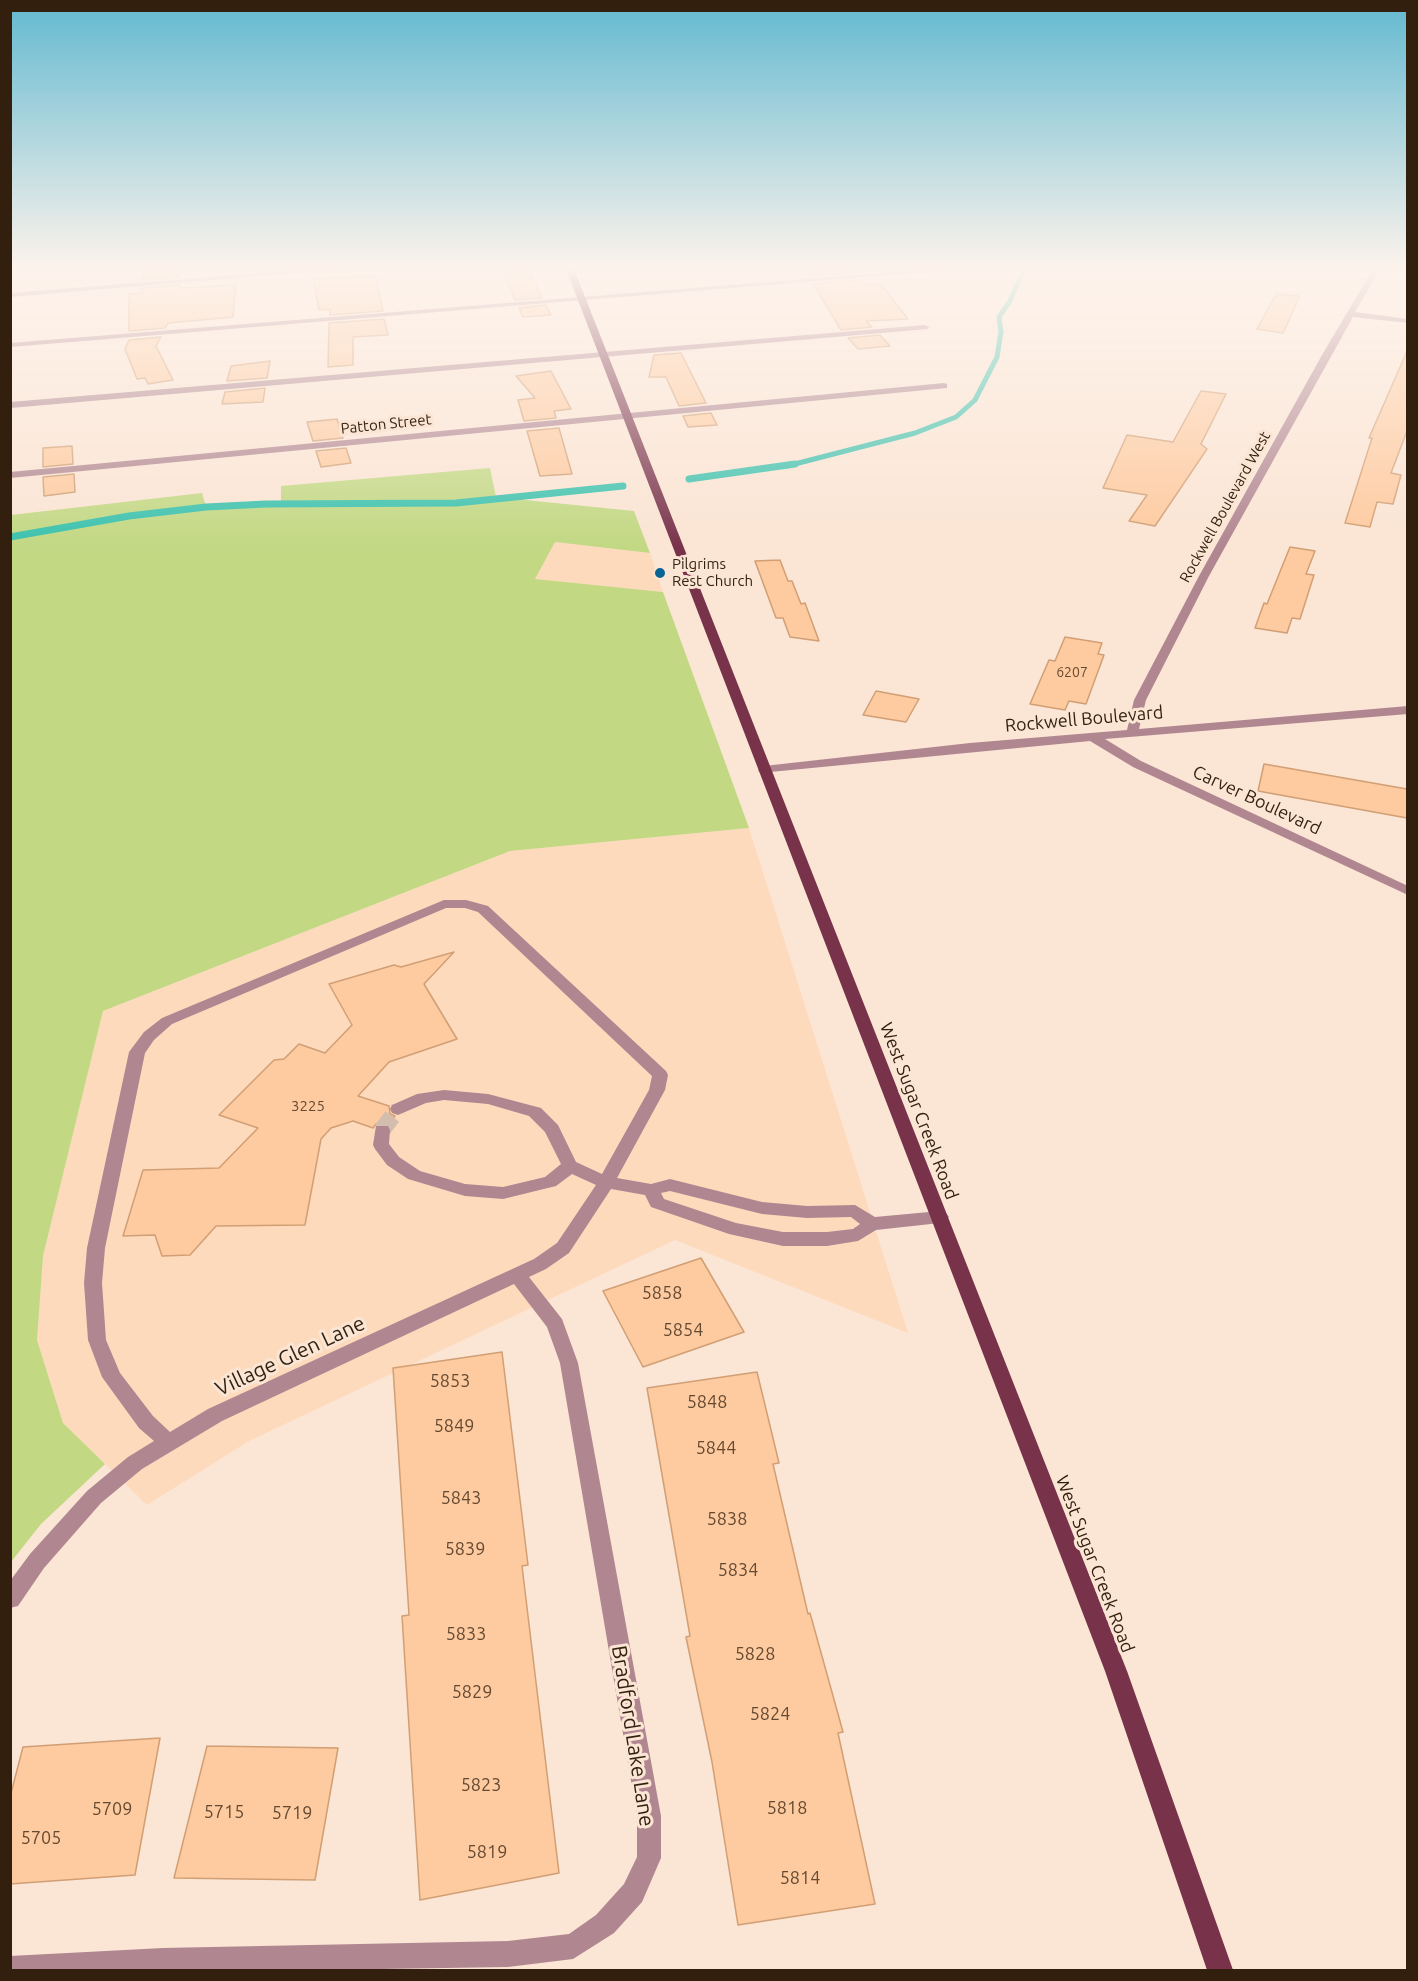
<!DOCTYPE html>
<style>
body{margin:0}
#map{position:relative;width:1418px;height:1981px;overflow:hidden;background:#fbe5d4;font-family:Ubuntu,sans-serif}
canvas{display:block}
.frame{position:absolute;inset:0;border:12px solid #321f0e;pointer-events:none}
</style>
<div id="map">
<canvas width="1418" height="1981"></canvas>
<div class="frame"></div>
</div>
<script>
const ctx = document.querySelector('canvas').getContext('2d');
ctx.lineJoin = 'round';
function paint(path, color) {
  ctx.fillStyle = color;
  ctx.fill(path, 'evenodd');
}
function toPath(rows) {
  const path = new Path2D();
  for (const r of rows) {
    path.moveTo(r[0], r[1]);
    for (let i = 2; i < r.length; i += 2) path.lineTo(r[i], r[i + 1]);
  }
  return path;
}
function strokePath(path, color, width, dash) {
  ctx.strokeStyle = color;
  ctx.lineWidth = width;
  ctx.lineCap = dash ? 'butt' : 'round';
  ctx.setLineDash(dash || []);
  ctx.stroke(path);
}
function write(font, color, halo, rows, align = 'center') {
  ctx.font = font + ' Ubuntu,sans-serif';
  ctx.lineWidth = 6;
  ctx.setLineDash([]);
  ctx.textBaseline = 'middle';
  ctx.strokeStyle = halo;
  ctx.fillStyle = color;
  for (const [text, x, y, turn = 0] of rows) {
    ctx.save();
    ctx.translate(x, y);
    ctx.rotate((+turn || 0) * Math.PI / 180);
    ctx.textAlign = isNaN(turn) ? turn : align;
    if (halo) ctx.strokeText(text, 0, 0);
    ctx.fillText(text, 0, 0);
    ctx.restore();
  }
}
paint(toPath([
 [504,536,650,553,663,592,513,578],
 [749,828,908,1333,675,1240,249,1441,147,1505,63,1423,37,1340,43,1256,103,1011,510,851]
]), '#fedabd');
paint(toPath([
 [490,468,496,497,634,511,650,553,555,542,535,579,663,592,749,828,510,851,103,1011,43,1256,37,1340,63,1423,105,1464,41,1524,11,1562,11,515,202,493,207,510,281,502,281,486]
]), '#c2d883');
strokePath(toPath([
 [787,466,915,433,956,417,975,400,997,357,1001,332,999,317,1010,301,1024,269]
]), '#3ac1ad', 5);
strokePath(toPath([
 [689,479,795,464],
 [10,537,129,516,206,507,266,504,456,503,623,486]
]), '#3ac1ad', 7);
const building = toPath([
 [180,269,180,277,142,280,143,270,180,269],
 [529,269,542,298,515,300,503,271,529,269],
 [805,269,848,269,852,273,809,276,805,269],
 [375,275,383,311,330,315,330,309,319,310,313,279,375,275],
 [861,280,866,284,880,283,908,319,866,321,872,327,841,330,813,284,861,280],
 [180,285,180,288,236,285,233,317,168,323,165,328,129,331,129,294,142,293,142,288,180,285],
 [1276,294,1300,296,1283,333,1257,329,1276,294],
 [546,305,551,315,523,317,519,308,546,305],
 [384,319,388,335,353,337,353,365,328,367,329,323,384,319],
 [880,335,890,346,858,349,848,338,880,335],
 [161,337,156,346,173,380,148,384,145,378,137,379,125,349,129,340,161,337],
 [1407,351,1407,431,1391,473,1401,475,1393,504,1377,502,1370,527,1345,523,1372,438,1369,438,1407,351],
 [681,353,706,403,679,406,666,377,649,377,654,355,681,353],
 [270,361,267,378,227,381,231,366,270,361],
 [551,371,571,409,554,411,556,418,524,421,518,400,535,398,516,376,551,371],
 [265,388,263,402,222,404,225,392,265,388],
 [1201,391,1226,394,1201,444,1207,449,1155,526,1129,521,1147,495,1103,488,1127,435,1173,442,1201,391],
 [711,413,717,425,688,427,683,416,711,413],
 [337,419,343,438,313,441,307,422,337,419],
 [559,428,572,474,540,476,527,431,559,428],
 [72,446,73,464,43,467,43,448,72,446],
 [346,448,351,463,321,467,316,451,346,448],
 [74,474,75,492,44,496,43,477,74,474],
 [1290,547,1315,551,1306,574,1314,575,1300,619,1292,618,1287,633,1255,628,1264,603,1267,604,1290,547],
 [780,560,788,581,792,581,801,604,805,603,819,641,790,637,783,618,776,618,755,561,780,560],
 [1065,637,1102,643,1098,654,1104,655,1086,704,1069,701,1065,710,1030,704,1049,660,1055,661,1065,637],
 [876,691,919,699,906,722,863,715,876,691],
 [1264,764,1407,789,1407,818,1258,791,1264,764],
 [454,952,424,984,457,1039,389,1062,358,1096,389,1106,390,1114,395,1116,388,1124,376,1124,373,1128,353,1121,331,1128,321,1139,305,1225,216,1226,190,1255,162,1256,155,1235,123,1236,143,1170,219,1168,258,1128,219,1115,274,1060,284,1059,299,1044,325,1053,352,1025,329,984,394,965,401,967,454,952],
 [701,1258,744,1332,643,1367,603,1291,701,1258],
 [502,1352,528,1565,522,1566,559,1873,420,1900,402,1616,409,1615,393,1368,502,1352],
 [757,1372,779,1463,773,1464,808,1614,810,1613,843,1732,838,1733,875,1904,738,1925,712,1762,686,1637,690,1636,647,1388,757,1372],
 [160,1738,135,1875,10,1884,10,1797,23,1747,160,1738],
 [207,1746,338,1748,315,1880,174,1878,207,1746]
]);
paint(building, '#feca9f');
strokePath(building, '#d19f75', 1.5);
strokePath(toPath([
 [382,1130,398,1109]
]), '#d3bdac', 17, [17, 9]);
paint(toPath([
 [308,269,344,269,10,297,10,293,308,269],
 [928,269,964,269,10,347,10,343,928,269],
 [1373,269,1380,269,1355,312,1408,319,1408,323,1353,317,1209,576,1146,700,1139,729,1408,706,1408,714,1105,739,1141,761,1408,886,1408,895,1133,767,1090,741,760,773,758,770,764,766,970,743,1127,730,1134,700,1199,576,1322,355,1373,269],
 [925,325,929,327,928,329,10,408,10,402,925,325],
 [944,383,947,384,947,388,10,478,10,472,944,383],
 [444,900,466,900,488,906,666,1071,668,1075,665,1090,617,1178,651,1184,670,1179,762,1202,807,1206,855,1205,875,1217,940,1211,946,1213,949,1217,946,1221,940,1223,876,1230,858,1241,827,1246,783,1246,729,1234,651,1207,645,1195,611,1189,569,1253,546,1269,529,1277,562,1319,578,1363,661,1816,661,1858,642,1902,614,1933,573,1959,508,1967,318,1970,10,1970,10,1956,163,1948,508,1941,569,1934,596,1915,624,1884,637,1857,637,1816,560,1363,547,1327,514,1284,222,1421,142,1469,101,1503,44,1568,18,1606,10,1608,10,1581,30,1554,87,1491,128,1457,154,1441,139,1428,102,1377,88,1340,84,1283,87,1248,129,1052,144,1032,162,1018,444,900],
 [446,908,465,908,478,912,652,1076,649,1090,602,1174,576,1162,558,1125,541,1108,488,1094,444,1090,417,1094,392,1105,390,1109,392,1113,398,1115,426,1103,444,1100,488,1104,529,1116,545,1132,561,1164,545,1177,503,1187,465,1184,420,1171,399,1157,389,1144,390,1130,388,1126,376,1126,373,1145,375,1149,387,1165,408,1179,465,1196,503,1199,556,1186,572,1174,596,1185,557,1243,534,1259,208,1409,170,1432,153,1416,120,1373,106,1340,102,1283,105,1248,145,1053,154,1040,172,1024,446,908],
 [670,1191,762,1214,807,1218,851,1217,860,1224,853,1229,827,1232,783,1232,736,1223,664,1199,661,1193,670,1191]
]), '#b08691');
paint(toPath([
 [566,269,574,269,1127,1671,1233,1970,1207,1970,1105,1671,566,269]
]), '#78334b');
const sky = ctx.createLinearGradient(0, 0, 0, 547);
sky.addColorStop(0, '#62b9d0');
sky.addColorStop(0.49, '#fdf3ec');
sky.addColorStop(1, '#fdf3ec00');
ctx.fillStyle = sky;
ctx.fillRect(0, 0, 1418, 547);
for (const [x, y, r, color] of [
 [660,573,6,"#096494"]
]) {
  const dot = new Path2D();
  dot.arc(x, y, r, 0, 2 * Math.PI);
  ctx.fillStyle = color;
  ctx.fill(dot);
  strokePath(dot, '#fbe5d4', 2);
}
write('14px', '#654a32', null, [
 ["6207",1072,672]
]);
write('15px', '#321f0e', '#fbe5d4', [
 ["Patton Street",386,424,-6],
 ["Rockwell Boulevard West",1225,507,-61]
]);
write('15px', '#321f0e', '#fbe5d4', [
 ["Pilgrims",672,564],
 ["Rest Church",672,581]
], 'left');
write('15px', '#654a32', null, [
 ["3225",308,1106]
]);
write('18px', '#321f0e', '#fbe5d4', [
 ["Rockwell Boulevard",1084,719,-5],
 ["Carver Boulevard",1257,800,25],
 ["West Sugar Creek Road",919,1111,69],
 ["West Sugar Creek Road",1095,1564,69]
]);
write('18px', '#654a32', null, [
 ["5858",662,1293],
 ["5854",683,1330],
 ["5853",450,1381],
 ["5848",707,1402],
 ["5849",454,1426],
 ["5844",716,1448],
 ["5843",461,1498],
 ["5838",727,1519],
 ["5839",465,1549],
 ["5834",738,1570],
 ["5833",466,1634],
 ["5828",755,1654],
 ["5829",472,1692],
 ["5824",770,1714],
 ["5823",481,1785],
 ["5818",787,1808],
 ["5709",112,1809],
 ["5715",224,1812],
 ["5719",292,1813],
 ["5705",41,1838],
 ["5819",487,1852],
 ["5814",800,1878]
]);
write('21px', '#321f0e', '#fbe5d4', [
 ["Village Glen Lane",290,1356,-25],
 ["Bradford Lake Lane",633,1736,81]
]);
</script>
